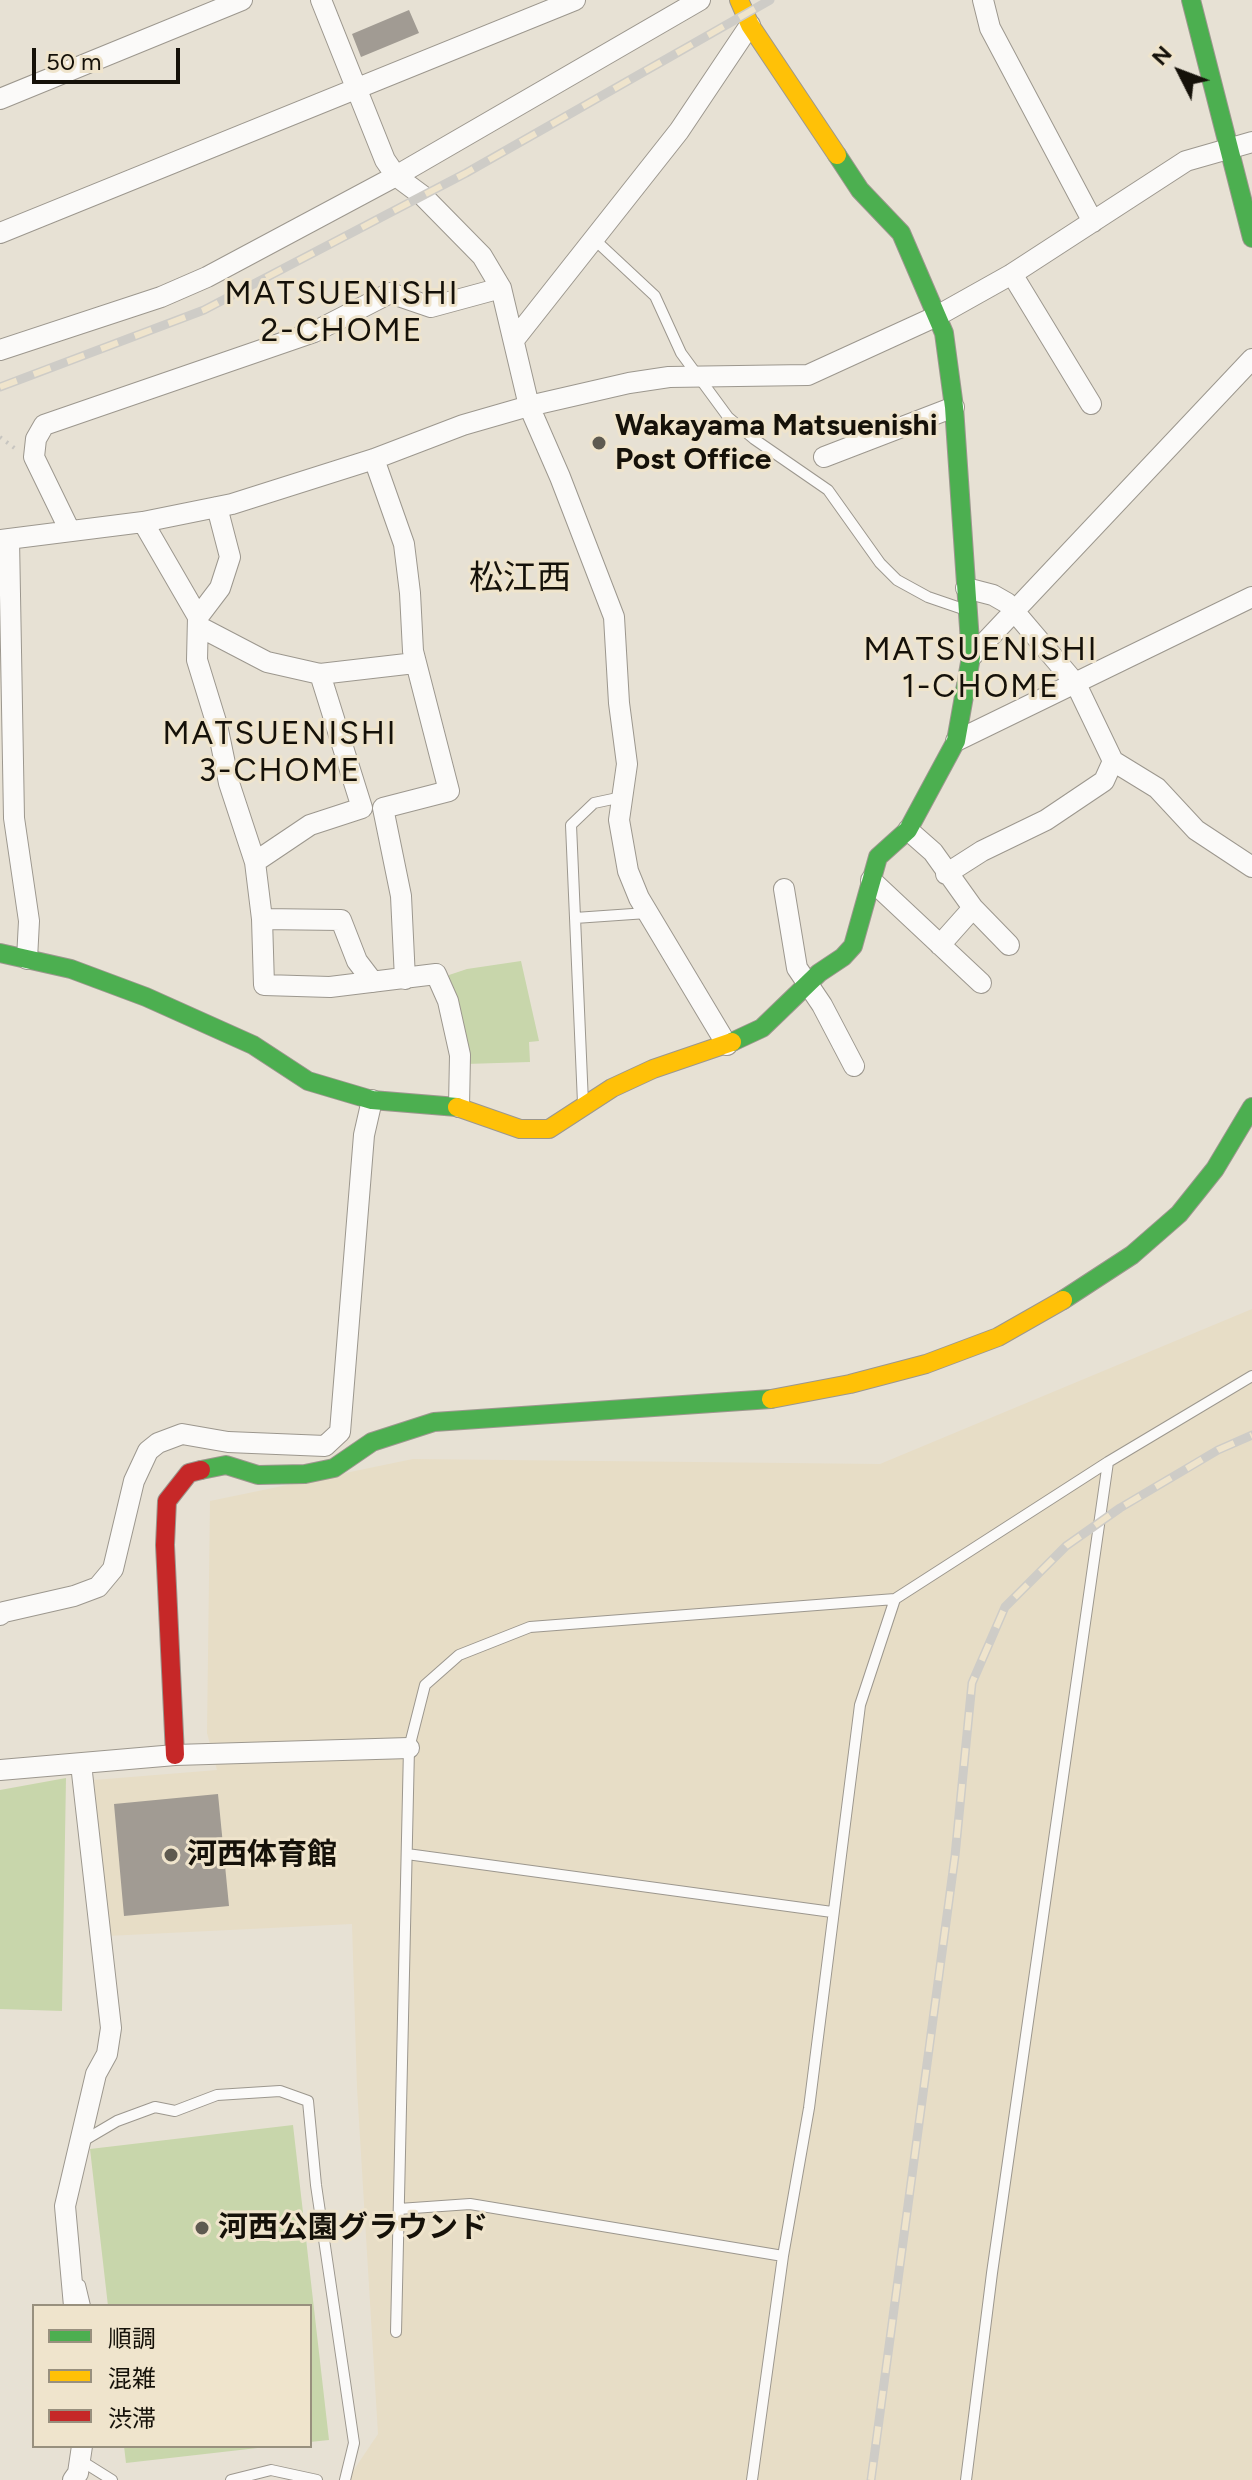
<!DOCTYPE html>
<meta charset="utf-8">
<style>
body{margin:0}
#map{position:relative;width:1252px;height:2480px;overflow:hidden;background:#e7e1d4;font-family:Figtree,"Noto Sans JP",sans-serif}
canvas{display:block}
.legend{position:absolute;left:32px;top:2304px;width:280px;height:144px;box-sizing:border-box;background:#efe4cc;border:2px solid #98907e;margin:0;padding:10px 14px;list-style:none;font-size:24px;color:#151109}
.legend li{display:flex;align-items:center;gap:16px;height:40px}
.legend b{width:40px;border:2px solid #98907e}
.north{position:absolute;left:1140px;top:32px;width:80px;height:80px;-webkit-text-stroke:6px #efe4cc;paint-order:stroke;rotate:312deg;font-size:22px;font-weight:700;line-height:32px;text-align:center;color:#151109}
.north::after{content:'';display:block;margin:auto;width:28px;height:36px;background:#151109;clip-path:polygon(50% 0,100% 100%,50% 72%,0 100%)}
.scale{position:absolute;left:32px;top:48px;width:148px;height:36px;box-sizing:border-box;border:4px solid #151109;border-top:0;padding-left:10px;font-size:24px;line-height:28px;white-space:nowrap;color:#151109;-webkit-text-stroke:6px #efe4cc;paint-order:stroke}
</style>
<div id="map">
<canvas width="1252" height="2480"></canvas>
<ul class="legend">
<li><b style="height:10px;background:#4caf50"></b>順調</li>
<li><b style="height:10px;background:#ffc107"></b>混雑</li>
<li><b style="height:10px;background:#c62828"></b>渋滞</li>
</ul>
<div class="north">N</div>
<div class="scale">50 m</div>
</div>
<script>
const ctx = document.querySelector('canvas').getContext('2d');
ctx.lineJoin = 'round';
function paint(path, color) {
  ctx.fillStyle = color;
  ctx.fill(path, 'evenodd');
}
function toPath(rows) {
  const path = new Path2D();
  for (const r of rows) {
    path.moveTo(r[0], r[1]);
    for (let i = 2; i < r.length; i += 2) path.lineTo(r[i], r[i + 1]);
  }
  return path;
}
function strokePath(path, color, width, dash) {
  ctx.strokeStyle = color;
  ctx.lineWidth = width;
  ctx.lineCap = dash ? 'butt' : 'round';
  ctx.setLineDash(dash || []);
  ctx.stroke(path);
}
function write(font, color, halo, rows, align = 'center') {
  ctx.font = font + ' Figtree,"Noto Sans JP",sans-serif';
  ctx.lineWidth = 6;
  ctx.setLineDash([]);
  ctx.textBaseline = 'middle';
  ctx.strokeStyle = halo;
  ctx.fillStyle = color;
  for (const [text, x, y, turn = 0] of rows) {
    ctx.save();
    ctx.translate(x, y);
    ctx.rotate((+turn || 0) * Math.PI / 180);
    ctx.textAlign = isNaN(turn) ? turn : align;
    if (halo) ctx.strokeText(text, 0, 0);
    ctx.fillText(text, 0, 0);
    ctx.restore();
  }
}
paint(toPath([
 [1252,1309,1252,2480,347,2480,378,2434,357,2088,352,1924,107,1936,94,1780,217,1770,207,1733,210,1501,413,1459,880,1464]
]), '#e7ddc6');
paint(toPath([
 [521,961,539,1041,529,1042,530,1062,466,1064,445,983,449,975,467,969],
 [66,1778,62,2011,0,2009,0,1790],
 [293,2125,329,2440,310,2442,310,2306,108,2306,90,2149],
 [124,2446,275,2446,126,2463]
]), '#c8d6ab');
paint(toPath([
 [409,10,419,33,361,57,352,34],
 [218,1794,229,1906,124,1916,114,1804]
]), '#a19b93');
const lane = toPath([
 [595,240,655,296,681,353,728,417,754,439,828,490,880,563,897,580,928,597,966,610],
 [575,918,647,913],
 [583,1103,571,825,594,803,622,797],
 [407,1854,832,1912],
 [83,2141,117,2121,155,2107,175,2111,217,2095,280,2091,308,2101,316,2185,354,2443,345,2480],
 [399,2209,470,2204,783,2256],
 [80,2285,85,2306],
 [396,2332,409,1748,425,1685,459,1655,530,1627,895,1599,1108,1462,1252,1376],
 [80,2460,112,2480],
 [231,2480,271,2470,317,2480],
 [752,2480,783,2256,809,2108,860,1705,895,1599],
 [966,2480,992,2273,1108,1462]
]);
const street = toPath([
 [321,0,385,160,396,176,423,196,482,256,501,288,529,406,560,477,614,617,619,703,627,764,619,820,628,871,639,898,727,1045],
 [983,0,990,28,1093,222],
 [0,99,242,0],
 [0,233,575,0],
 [1012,274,1091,404],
 [514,340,679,131,750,25],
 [0,350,161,297,207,277,396,176,700,0],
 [824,457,954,407],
 [374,459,404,544,410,593,413,651,449,791,383,808,401,896,405,979],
 [143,522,198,617,197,660,217,725,229,783,255,862,262,919,264,985,330,987,436,974,448,1001,460,1055,459,1107],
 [70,531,34,457,36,439,44,425,314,332,390,293,431,307,501,288],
 [9,539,14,818,29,921,27,959],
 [0,540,143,522,232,504,374,459,463,425,529,406,629,383,669,377,808,375,937,316,1012,274,1186,161,1252,142],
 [966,588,993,595,1007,603,1014,611,1076,684,1113,761,1157,788,1196,830,1252,867],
 [198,617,220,588,230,557,217,507],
 [198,626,267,662,320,674,415,663],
 [971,657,1252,359],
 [956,741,1252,597],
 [908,830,933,852,973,908,1009,945],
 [255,862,310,825,362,808,320,674],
 [946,874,982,851,1046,820,1104,781,1113,761],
 [871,880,981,983],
 [784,889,797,968,822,1005,854,1066],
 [262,919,341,920,357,961,373,982],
 [940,945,973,908],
 [0,1615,4,1612,74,1596,98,1587,113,1569,134,1481,148,1451,158,1443,182,1434,228,1442,325,1446,340,1432,364,1135,372,1100],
 [0,1770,175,1755,409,1748],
 [74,2306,65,2206,96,2074,107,2054,111,2028,81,1764],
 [73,2480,78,2473,82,2446]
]);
const fast = toPath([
 [1191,0,1252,238],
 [0,953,71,969,146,997,253,1045,308,1081,372,1100,457,1107],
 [732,1042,762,1028,819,973,843,957,853,946,878,857,908,830,956,741,971,657,954,407,944,333,901,233,860,190,837,155],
 [1063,1300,1132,1255,1179,1214,1215,1169,1252,1107],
 [201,1470,226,1465,258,1475,305,1474,334,1468,372,1442,434,1422,771,1399]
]);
const slow = toPath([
 [739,0,750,25,837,155],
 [457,1107,520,1129,549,1129,612,1088,653,1069,732,1042],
 [771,1399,850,1384,926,1364,998,1337,1063,1300]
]);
const jam = toPath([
 [175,1755,165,1545,167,1501,189,1473,201,1470]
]);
strokePath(lane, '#9c978e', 12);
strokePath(street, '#9c978e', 22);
strokePath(fast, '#9c978e', 20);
strokePath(slow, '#9c978e', 20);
strokePath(jam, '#9c978e', 20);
strokePath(toPath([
 [0,437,17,450]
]), '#c7c5c0', 4, [2, 6]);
strokePath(lane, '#fbfaf9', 10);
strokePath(street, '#fbfaf9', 20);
strokePath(fast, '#4caf50', 18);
strokePath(slow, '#ffc107', 18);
strokePath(jam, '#c62828', 18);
const rail = toPath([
 [0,387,204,310,466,173,770,0],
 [871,2480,955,1856,972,1683,1005,1607,1066,1546,1120,1508,1218,1450,1252,1435]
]);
strokePath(rail, '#ceccc7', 9);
strokePath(rail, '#efe4cc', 6, [18]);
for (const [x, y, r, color] of [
 [599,443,8,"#5e5a50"],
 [171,1855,8,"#5e5a50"],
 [202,2228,8,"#5e5a50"]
]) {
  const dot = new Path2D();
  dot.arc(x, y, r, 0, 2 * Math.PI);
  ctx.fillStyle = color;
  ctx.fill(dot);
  strokePath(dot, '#efe4cc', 3);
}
write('bold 30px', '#151109', '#efe4cc', [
 ["Wakayama Matsuenishi",615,426],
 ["Post Office",615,460],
 ["河西体育館",187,1855],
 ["河西公園グラウンド",218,2228]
], 'left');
ctx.letterSpacing = '2px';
write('32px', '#151109', '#efe4cc', [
 ["MATSUENISHI",342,295],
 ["2-CHOME",342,332],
 ["MATSUENISHI",981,651],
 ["1-CHOME",981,688],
 ["MATSUENISHI",280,735],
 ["3-CHOME",280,772]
]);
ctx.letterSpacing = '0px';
write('34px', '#151109', '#efe4cc', [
 ["松江西",520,579]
]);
</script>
